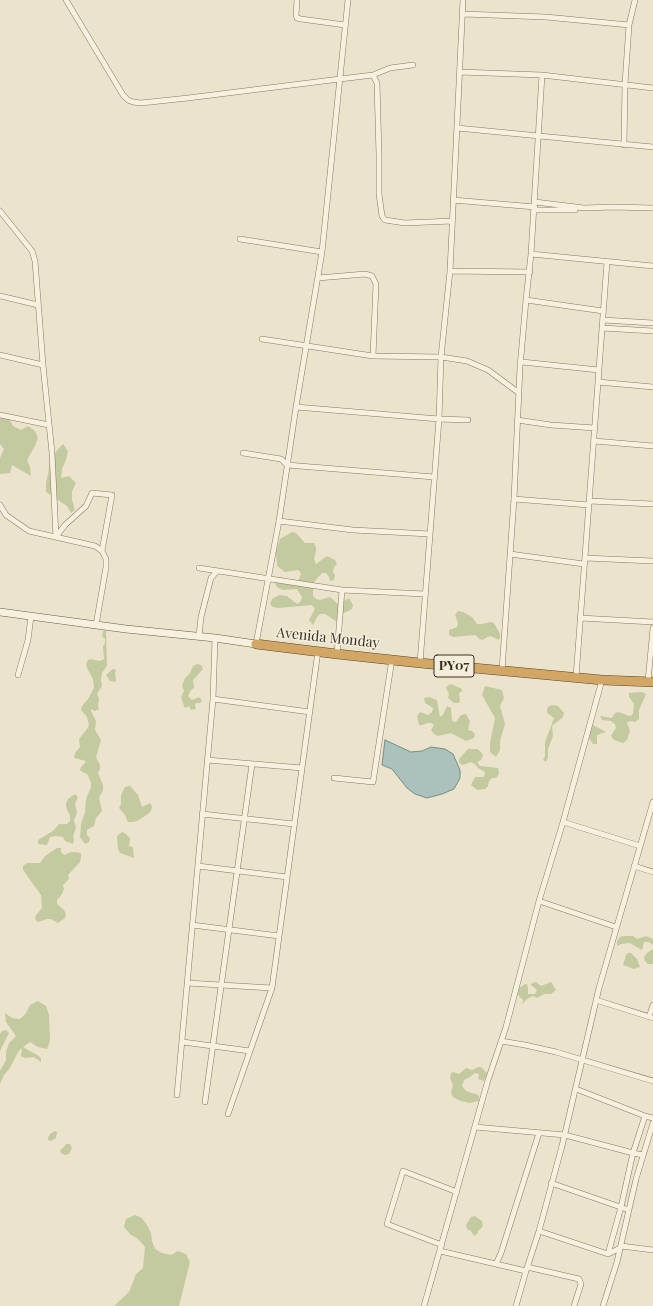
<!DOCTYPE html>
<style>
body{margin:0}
canvas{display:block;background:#ece3cc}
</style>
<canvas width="653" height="1306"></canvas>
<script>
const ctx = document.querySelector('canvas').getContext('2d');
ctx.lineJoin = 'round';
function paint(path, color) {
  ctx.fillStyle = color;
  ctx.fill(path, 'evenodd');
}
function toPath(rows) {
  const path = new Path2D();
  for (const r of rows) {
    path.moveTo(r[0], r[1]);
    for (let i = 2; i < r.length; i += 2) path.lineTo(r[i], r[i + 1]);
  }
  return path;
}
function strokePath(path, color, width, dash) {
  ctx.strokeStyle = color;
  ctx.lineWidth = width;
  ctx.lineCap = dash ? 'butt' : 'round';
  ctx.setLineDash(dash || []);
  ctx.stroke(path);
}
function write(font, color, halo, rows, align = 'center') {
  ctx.font = font + ' "Playfair Display",serif';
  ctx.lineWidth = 3;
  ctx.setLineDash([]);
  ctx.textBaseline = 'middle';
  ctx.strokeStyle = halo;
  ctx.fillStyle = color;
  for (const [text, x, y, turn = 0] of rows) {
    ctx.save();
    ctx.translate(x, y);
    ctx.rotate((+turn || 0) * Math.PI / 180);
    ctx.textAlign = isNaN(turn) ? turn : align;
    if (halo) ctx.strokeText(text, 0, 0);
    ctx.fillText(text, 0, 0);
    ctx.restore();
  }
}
paint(toPath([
 [0,415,9,419,13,426,21,430,28,426,35,431,38,438,35,446,27,460,30,467,31,476,12,465,10,473,0,474,0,458,4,449,0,444],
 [63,444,68,451,66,460,62,469,61,478,69,476,76,483,72,491,72,500,75,510,71,513,67,506,46,492,46,483,48,474,51,457],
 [292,532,296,533,305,543,314,543,316,547,316,551,314,559,316,564,327,556,335,560,337,564,334,567,333,572,335,575,334,580,330,581,329,577,326,573,322,573,314,582,313,592,313,596,316,599,320,600,330,597,338,604,349,598,353,605,352,609,344,613,336,621,325,614,320,614,317,617,313,625,309,620,315,609,312,605,278,608,273,607,270,604,272,599,279,595,287,596,297,604,301,601,302,597,297,589,283,590,278,588,275,584,276,580,279,577,284,578,290,585,294,585,299,579,301,574,299,570,285,572,277,566,276,552,280,539],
 [458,611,463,612,472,617,477,624,482,624,490,622,494,623,500,634,500,638,498,640,495,638,490,636,482,640,478,638,476,635,453,637,449,635,449,630,457,627,458,623,455,615],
 [103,631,106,631,106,633,107,666,102,673,101,680,102,686,97,694,99,698,98,705,99,709,95,711,91,709,91,711,96,721,95,730,101,740,96,757,100,765,100,769,98,773,103,785,103,790,99,798,102,811,96,818,94,826,87,830,87,835,90,838,89,842,85,844,80,837,81,824,85,812,86,799,91,787,91,783,88,775,80,770,81,767,84,764,86,761,74,758,75,753,80,747,79,739,87,729,89,725,87,717,81,710,82,706,88,699,94,688,93,679,87,668,86,664,88,660,91,659,100,661,104,659,103,647,105,643,105,639,102,636],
 [197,664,201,665,203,669,193,680,194,688,191,690,188,696,192,700,199,697,202,700,200,703,196,703,195,705,196,709,191,710,189,706,185,708,184,706,181,697,184,691,182,686,185,678,190,673,193,666],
 [113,669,115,669,116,671,115,673,116,680,115,682,110,681,106,675],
 [451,684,462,689,462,691,459,693,460,702,458,703,454,703,448,698,449,694,446,688,447,686],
 [485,686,502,690,504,698,500,706,505,724,500,741,500,750,496,757,490,752,490,743,495,718,482,695],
 [642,692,646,694,639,710,639,719,635,722,630,721,627,723,630,731,627,740,623,743,614,740,611,736,616,728,615,724,611,721,602,720,600,716,612,718,614,714,618,712,630,716,633,714,634,704,629,697,629,693],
 [429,697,437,700,440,717,443,715,447,706,451,708,452,721,456,722,461,715,466,714,470,721,468,730,472,731,475,734,474,738,466,741,451,733,438,736,434,734,431,730,434,725,431,723,427,723,423,725,419,725,417,716,420,712,428,715,432,712,433,708,425,703,424,698],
 [553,705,558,706,564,713,563,717,552,726,553,736,548,749,548,758,546,762,543,760,545,756,545,742,554,718,547,713,547,709,549,706],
 [593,725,606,732,597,735,597,744,593,744,589,738,590,733],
 [468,749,477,749,481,752,483,755,481,760,477,762,480,766,498,768,499,774,496,778,492,778,489,781,488,786,485,789,477,790,471,785,475,777,484,777,485,772,478,768,475,764,471,762,463,765,459,763,459,759],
 [130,786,138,795,142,807,150,803,152,806,151,811,148,814,137,821,133,822,128,822,125,815,119,808,121,804,121,795,125,787],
 [75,794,78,797,75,804,77,813,74,820,76,828,73,836,74,840,73,844,65,841,63,837,55,836,50,837,47,845,38,844,38,840,53,831,59,824,67,824,70,821,70,816,66,807,66,803,68,799],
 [122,832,126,834,130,838,129,846,133,847,134,858,120,853,118,849,117,836],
 [57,848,61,848,61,852,64,855,71,852,76,852,81,853,81,858,80,862,68,875,69,879,63,885,64,889,62,894,57,900,57,904,64,910,66,914,65,918,58,923,51,919,47,919,38,922,35,919,36,915,42,908,41,895,23,870,23,866,27,863,40,863,45,856],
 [624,936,633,936,637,939,646,936,653,939,653,945,649,942,644,942,642,950,630,943,621,944,617,946,617,941,620,937],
 [653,949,653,964,648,964,645,961,644,957,647,953],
 [628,953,631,953,637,959,640,967,634,969,623,965,626,955],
 [536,982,541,986,551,982,556,990,551,994,544,994,537,998,533,996,527,999,522,1004,523,1000,518,995,519,988,525,984,527,984,528,988,528,994,535,994,537,990,530,984],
 [38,1001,46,1006,49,1015,50,1041,47,1049,38,1047,30,1042,23,1047,37,1055,41,1058,41,1062,34,1057,25,1058,21,1056,22,1048,18,1052,10,1068,4,1075,0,1084,0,1071,6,1060,6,1052,9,1043,16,1036,6,1022,5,1013,12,1018,20,1019,26,1013,30,1005],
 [6,1030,9,1033,0,1051,0,1034,2,1031],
 [478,1067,481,1067,487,1073,484,1081,478,1079,479,1074,475,1073,470,1077,464,1080,462,1086,466,1091,478,1095,479,1097,479,1101,470,1103,461,1101,453,1097,451,1093,453,1085,450,1078,451,1073,453,1072,459,1074,466,1068,472,1070],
 [55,1131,57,1132,56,1138,51,1141,48,1140,48,1138,50,1134],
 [66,1144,70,1144,72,1148,69,1154,65,1155,61,1153,60,1150,63,1148],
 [135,1215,142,1218,147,1225,151,1233,152,1241,155,1249,162,1253,171,1255,178,1251,186,1254,190,1262,179,1306,114,1306,129,1292,136,1274,143,1268,145,1247,138,1239,130,1234,124,1227,126,1219],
 [475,1216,482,1221,483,1226,478,1231,478,1233,474,1236,471,1231,467,1229,466,1225,471,1217]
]), '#c3caa0');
const water = toPath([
 [385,740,411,752,422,751,431,747,445,749,453,754,460,770,460,778,454,789,442,794,427,798,415,794,407,788,392,769,382,765,385,740]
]);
paint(water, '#abc1bb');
strokePath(water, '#728f89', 1);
const street = toPath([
 [66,0,123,95,128,100,133,102,141,103,188,98,340,79,373,75,390,68,413,65],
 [297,0,296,15,297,18,301,19,345,25],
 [463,14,546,17,629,25],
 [460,72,542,75,653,88],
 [373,75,377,83,379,155,379,194,382,216,385,220,405,223,452,221],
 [457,128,653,147],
 [624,145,625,84,629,25,635,0],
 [453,200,535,207],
 [535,202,584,208,613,207,653,208],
 [534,210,575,210],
 [0,211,32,251,35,261,43,365,52,453,56,537],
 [240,239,322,252],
 [531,254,653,266],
 [450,271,530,272],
 [318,278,365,274,372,276,376,284,373,356],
 [0,296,38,305],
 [526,300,603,311],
 [603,320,653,323],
 [602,328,653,331],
 [262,339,373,356,441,357,467,361,488,370,519,393],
 [0,355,43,365],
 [522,362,599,370],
 [598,382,653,387],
 [296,407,439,419,468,420],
 [0,415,49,425],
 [517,420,551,425,595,428],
 [594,441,653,446],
 [243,453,281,459,287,465,434,477],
 [514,499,589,505],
 [589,501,653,504],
 [0,505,6,515,29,531,95,546,102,551,106,559,106,567,96,625],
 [279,521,353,530,430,534],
 [56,537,65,525,86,506,92,493,112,495,102,551],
 [510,554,584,564],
 [585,558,653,561],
 [199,568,342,590,425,594],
 [580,618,653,622],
 [199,636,201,617,211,578,217,571],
 [256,644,279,521,296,407,322,252,348,0],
 [337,654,342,590],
 [420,663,439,419,441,357,450,271,463,0],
 [502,670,514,499,520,367,526,300,531,254,542,75],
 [18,675,28,640,31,616],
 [576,677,607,262],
 [648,681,653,628],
 [213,699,310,712],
 [207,760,302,768],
 [334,778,373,782,392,659],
 [202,814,294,824],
 [563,822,640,846],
 [198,866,287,877],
 [634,866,653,872],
 [539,901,616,927],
 [192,925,279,936],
 [187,983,272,988],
 [596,1000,653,1018],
 [649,1017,653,1005],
 [501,1041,525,1045,556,1052,653,1081],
 [183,1042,250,1051],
 [576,1089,645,1116,653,1118],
 [177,1095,213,699,215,638],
 [205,1102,252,764],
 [228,1114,272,988,318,651],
 [475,1127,565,1135,633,1153,643,1155],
 [551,1183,629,1210],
 [539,1231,608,1254,620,1248],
 [442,1245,387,1224,403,1171,457,1192],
 [621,1246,653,1250],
 [440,1251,526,1271],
 [608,1254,621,1207,633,1153,645,1116],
 [496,1264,501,1253,539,1133],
 [527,1267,579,1279,581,1284,574,1306],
 [424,1306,488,1080,506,1027,539,901,563,822,602,680],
 [516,1306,526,1271,539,1231,562,1146,599,988,653,802],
 [603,1306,617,1262,636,1179,653,1123]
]);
const secondary = toPath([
 [0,612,126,629,215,638,256,644]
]);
const highway = toPath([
 [256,644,337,654,420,663,602,680,653,682]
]);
strokePath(street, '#887761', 6);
strokePath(secondary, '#6a5844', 8);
strokePath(highway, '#564534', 10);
strokePath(street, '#f7f0df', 5);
strokePath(secondary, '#f7f0df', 7);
strokePath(highway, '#d2a665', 9);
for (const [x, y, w] of [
 [454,666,40]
]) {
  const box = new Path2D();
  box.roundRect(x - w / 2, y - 11, w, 22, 3);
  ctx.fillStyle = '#f4eddb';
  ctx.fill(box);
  strokePath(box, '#3a2f23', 1);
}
write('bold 13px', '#3a2f23', null, [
 ["PY07",454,666]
]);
write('14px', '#3a2f23', '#f4eddb', [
 ["Avenida Monday",328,638,6]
]);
</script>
